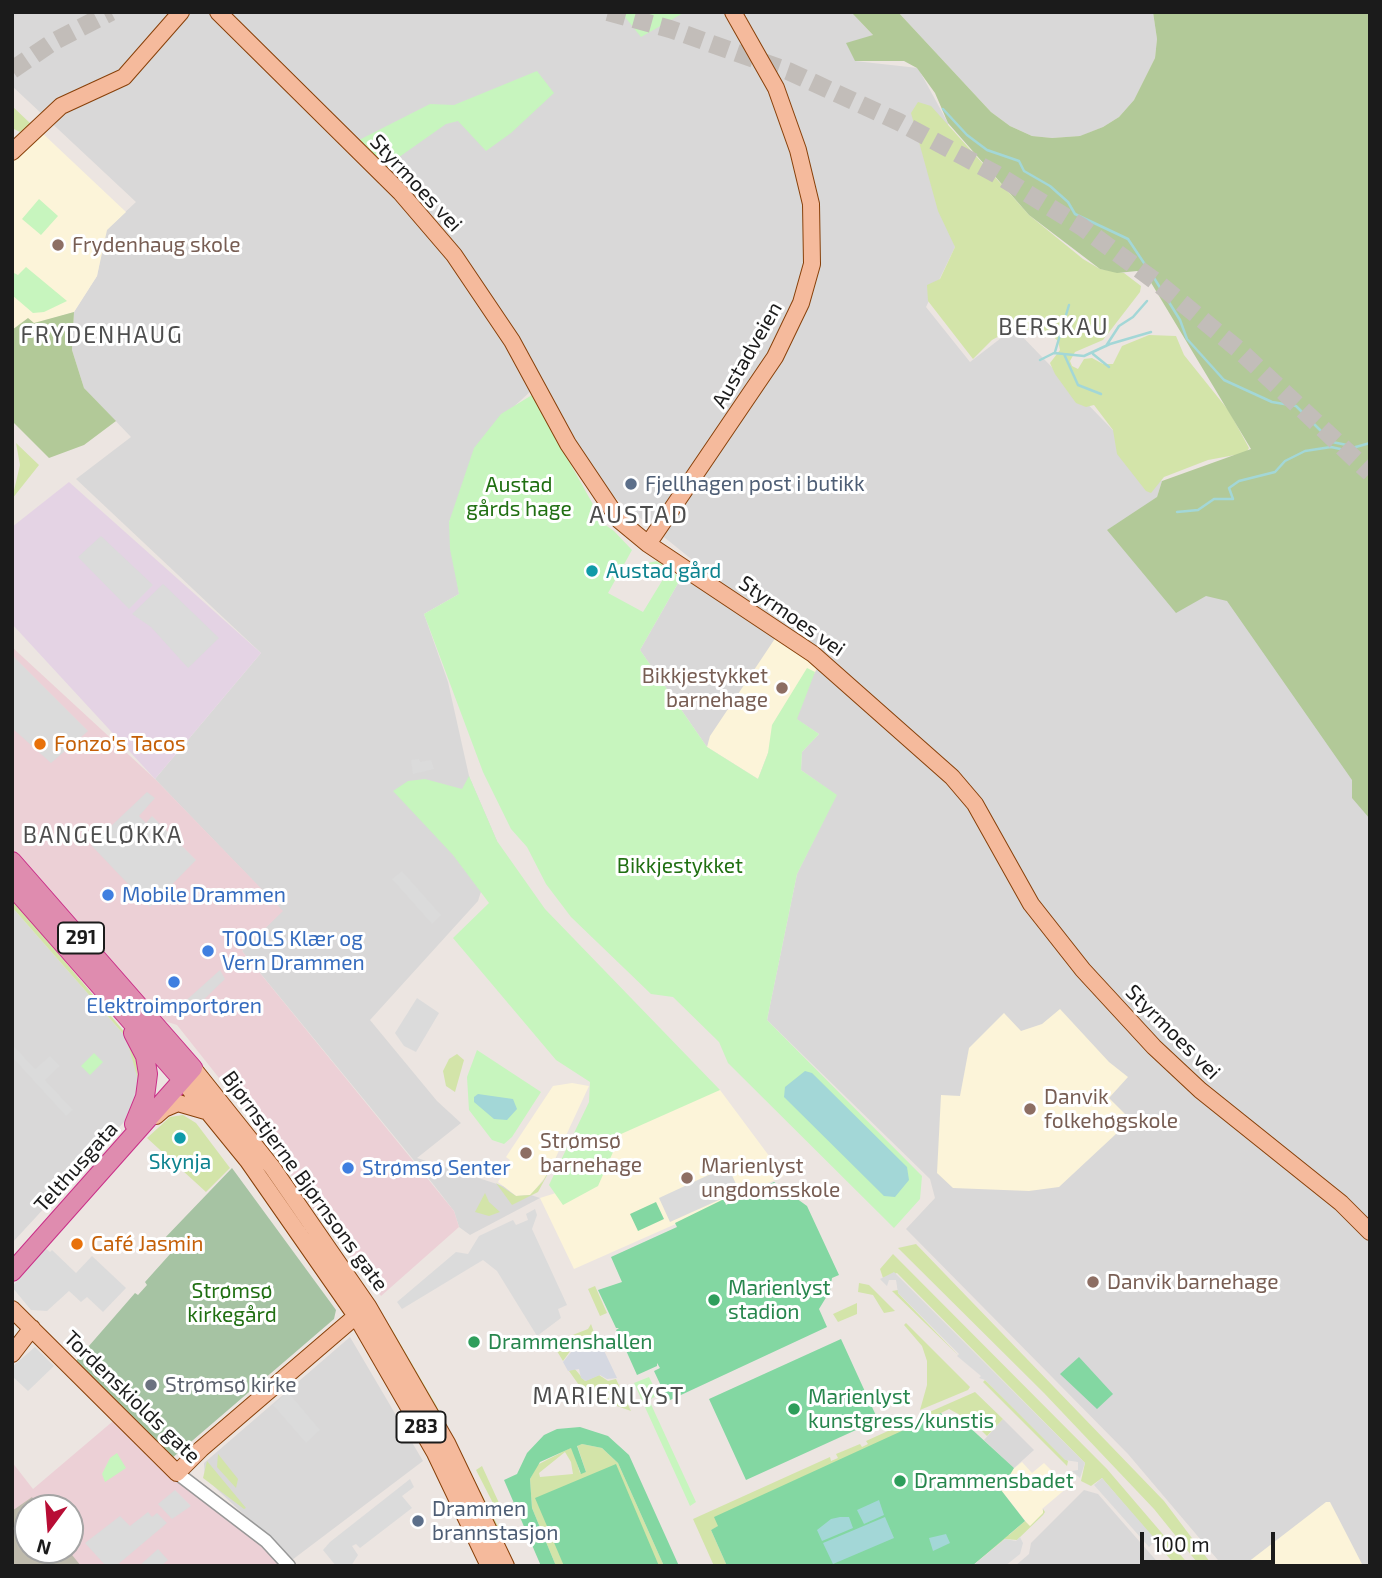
<!DOCTYPE html>
<meta charset="utf-8">
<style>
body{margin:0}
#map{position:relative;width:1382px;height:1578px;overflow:hidden;background:#ece5e1;font-family:"Exo 2",sans-serif}
canvas{display:block}
.frame{position:absolute;inset:0;border:14px solid #1b1b1b;pointer-events:none}
.north{position:absolute;left:14px;top:1494px;width:70px;height:70px;box-sizing:border-box;background:#fff;border:2px solid #a4a4a4;border-radius:50%;rotate:196deg;font-size:19px;font-weight:700;line-height:28px;text-align:center;color:#1b1b1b}
.north::after{content:'';display:block;margin:auto;width:24px;height:32px;background:#b80d35;clip-path:polygon(50% 0,100% 100%,50% 72%,0 100%)}
.scale{position:absolute;left:1140px;top:1532px;width:135px;height:32px;box-sizing:border-box;border:4px solid #1b1b1b;border-top:0;padding-left:9px;font-size:21px;line-height:24px;white-space:nowrap;color:#1b1b1b;-webkit-text-stroke:5px #fff;paint-order:stroke}
</style>
<div id="map">
<canvas width="1382" height="1578"></canvas>
<div class="frame"></div>
<div class="north">N</div>
<div class="scale">100 m</div>
</div>
<script>
const ctx = document.querySelector('canvas').getContext('2d');
ctx.lineJoin = 'round';
function paint(path, color) {
  ctx.fillStyle = color;
  ctx.fill(path, 'evenodd');
}
function toPath(rows) {
  const path = new Path2D();
  for (const r of rows) {
    path.moveTo(r[0], r[1]);
    for (let i = 2; i < r.length; i += 2) path.lineTo(r[i], r[i + 1]);
  }
  return path;
}
function strokePath(path, color, width, dash) {
  ctx.strokeStyle = color;
  ctx.lineWidth = width;
  ctx.lineCap = dash ? 'butt' : 'round';
  ctx.setLineDash(dash || []);
  ctx.stroke(path);
}
function write(font, color, halo, rows, align = 'center') {
  ctx.font = font + ' "Exo 2",sans-serif';
  ctx.lineWidth = 6;
  ctx.setLineDash([]);
  ctx.textBaseline = 'middle';
  ctx.strokeStyle = halo;
  ctx.fillStyle = color;
  for (const [text, x, y, turn = 0] of rows) {
    ctx.save();
    ctx.translate(x, y);
    ctx.rotate((+turn || 0) * Math.PI / 180);
    ctx.textAlign = isNaN(turn) ? turn : align;
    if (halo) ctx.strokeText(text, 0, 0);
    ctx.fillText(text, 0, 0);
    ctx.restore();
  }
}
paint(toPath([
 [12,12,851,12,873,35,855,61,918,68,948,123,955,247,926,307,970,362,1014,328,1162,481,1157,497,1370,801,1370,1566,1223,1566,1128,1454,906,1229,935,1198,930,1179,767,1020,797,874,836,795,801,770,802,752,819,734,796,719,768,753,758,779,707,747,640,650,681,578,695,562,604,489,542,381,498,421,449,522,459,594,424,614,448,682,469,776,497,841,478,901,370,1020,437,1101,461,1123,417,1158,540,1198,470,1235,459,1227,454,1211,426,1175,242,951,282,911,155,779,261,653,76,479,131,437,84,388,72,350,74,312,97,276,106,230,136,202,12,86],
 [898,12,1153,12,1157,39,1155,58,1134,100,1119,117,1103,127,1081,136,1052,138,1032,136,1010,126,991,112],
 [12,907,126,1037,141,1087,135,1110,12,1243],
 [350,1337,423,1461,292,1560,205,1478,204,1463],
 [1003,1419,1034,1450,1014,1468,984,1440],
 [1084,1490,1098,1494,1161,1566,1015,1566,1029,1554,1031,1543]
]), '#d9d8d8');
paint(toPath([
 [12,647,155,779,283,911,242,951,454,1211,459,1227,381,1296,310,1205,273,1146,177,1025,149,1016,12,856],
 [119,1416,288,1566,12,1566,12,1462,33,1489],
 [28,1508,70,1508,70,1550,28,1550]
]), '#ecd0d6');
paint(toPath([
 [69,482,261,653,155,779,12,624,12,527]
]), '#e4d3e4');
paint(toPath([
 [39,130,126,212,107,230,97,276,74,312,12,330,12,155],
 [776,637,818,667,768,753,758,779,707,747,710,736],
 [1060,1009,1109,1062,1128,1077,1109,1098,1131,1120,1059,1187,1029,1191,953,1188,937,1173,941,1095,960,1096,969,1048,1004,1013,1021,1031,1042,1024],
 [572,1083,589,1086,549,1172,531,1195,516,1196,498,1182,510,1160,506,1157,553,1086],
 [712,1089,720,1090,784,1176,574,1269,540,1198,594,1181,616,1131],
 [1022,1462,1032,1473,1044,1463,1068,1487,1042,1509,1044,1513,1030,1527,1001,1490,1011,1471],
 [1326,1502,1330,1502,1363,1566,1243,1566]
]), '#fcf4d9');
paint(toPath([
 [32,1497,39,1508,28,1508,28,1550,68,1550,81,1566,12,1566,12,1511]
]), '#bfbbad');
paint(toPath([
 [918,102,931,106,1029,215,1083,259,1100,269,1124,273,1141,286,1140,292,1103,340,1075,352,1070,361,1072,366,1078,369,1084,359,1092,358,1103,364,1113,364,1122,346,1149,335,1176,336,1184,355,1229,411,1249,448,1246,453,1208,460,1164,477,1151,493,1146,491,1117,454,1113,430,1094,405,1086,407,1076,403,1055,374,1050,363,1060,350,1058,341,1049,333,1014,328,992,340,973,359,928,301,927,285,940,279,955,247,938,211,911,113],
 [12,106,31,124,20,132,12,128],
 [16,443,39,465,12,499,20,465],
 [12,899,127,1035,134,1047,139,1083,126,1037,12,907],
 [457,1054,464,1060,455,1092,446,1086,443,1071,449,1059],
 [183,1115,196,1123,230,1168,206,1192,147,1138,170,1117],
 [559,1153,538,1192,512,1205,496,1183,516,1196,530,1195,543,1181],
 [485,1193,489,1202,500,1212,489,1216,475,1212],
 [916,1244,1164,1501,1213,1566,1200,1566,1154,1509,1044,1393,898,1248],
 [893,1254,1107,1469,1190,1566,1176,1566,1102,1478,1091,1486,1081,1481,1085,1463,897,1273,883,1278,880,1269],
 [859,1283,869,1285,895,1311,884,1313,873,1295,858,1292],
 [595,1286,607,1313,600,1316,588,1289],
 [898,1290,898,1293,959,1356,892,1291],
 [857,1303,857,1314,838,1322,833,1314],
 [906,1323,970,1387,968,1390,920,1410,927,1385,927,1361,922,1346,904,1325],
 [591,1324,596,1338,582,1342,580,1349,571,1350,563,1361,552,1343,588,1329],
 [390,1326,436,1405,501,1532,497,1534,388,1328],
 [574,1368,585,1381,599,1375,608,1381,616,1379,631,1411,586,1395,569,1371],
 [985,1380,1068,1461,1067,1466,983,1382],
 [975,1392,1003,1419,987,1436,973,1422,949,1409,921,1423,1009,1535,1025,1521,1030,1526,1043,1513,1043,1509,1045,1512,1043,1515,1017,1540,1005,1539,972,1566,773,1501,711,1530,727,1566,714,1566,693,1519,830,1457,831,1461,838,1458,836,1454,860,1444,862,1447,868,1444,866,1441,899,1426,902,1431,920,1423,918,1417],
 [582,1444,602,1448,618,1463,664,1566,556,1566,532,1508,530,1479,537,1465,572,1447,580,1473,586,1472,577,1445],
 [565,1452,571,1462,573,1474,540,1477,539,1473],
 [218,1454,238,1479,236,1488,217,1467],
 [207,1461,246,1508,244,1509,203,1478],
 [482,1466,499,1503,496,1509,476,1470]
]), '#d3e4a9');
paint(toPath([
 [851,12,898,12,991,112,1010,126,1032,136,1052,138,1080,136,1103,127,1119,117,1134,100,1155,58,1157,39,1153,12,1370,12,1370,819,1352,798,1352,780,1227,601,1206,596,1176,613,1107,530,1157,497,1162,481,1251,449,1147,276,1137,271,1117,273,1100,269,1029,215,948,123,935,93,917,68,904,61,855,61,846,43,873,35],
 [74,312,72,350,84,388,116,421,84,445,49,458,12,421,12,330,28,318,34,323]
]), '#b2c998');
paint(toPath([
 [232,1168,336,1310,334,1319,171,1459,75,1362,135,1293,138,1295,147,1285,145,1282,171,1253,161,1242]
]), '#a6c3a3');
paint(toPath([
 [621,12,685,12,641,37],
 [537,71,554,93,511,133,486,151,458,121,446,124,385,167,359,140,430,104,454,105],
 [39,199,58,216,41,235,22,219],
 [26,267,67,301,44,312,33,313,12,295,12,272,18,275],
 [532,395,595,508,590,514,614,531,632,550,608,593,643,612,665,576,643,564,657,561,681,578,640,650,707,747,758,779,768,753,772,725,807,668,815,672,797,719,819,734,802,752,801,770,837,795,797,874,767,1020,922,1176,920,1199,894,1228,728,1063,719,1042,673,997,651,994,571,917,546,884,527,847,511,829,483,772,424,614,459,594,450,549,449,522,474,448,501,414],
 [469,776,497,841,545,909,720,1090,621,1134,598,1186,563,1205,549,1185,589,1102,590,1082,556,1060,453,938,489,903,453,855,393,791,408,781,425,779,462,789],
 [477,1050,541,1092,512,1137,504,1144,492,1140,469,1110,467,1077],
 [94,1053,103,1062,90,1075,81,1066],
 [649,1377,658,1395,649,1400,696,1502,690,1506,634,1383],
 [117,1453,126,1468,105,1482,102,1474,110,1458]
]), '#c7f5be');
paint(toPath([
 [774,1182,807,1206,839,1275,832,1278,830,1291,819,1309,827,1327,668,1401,654,1371,660,1368,657,1363,657,1366,637,1375,620,1337,622,1335,619,1335,616,1330,619,1328,616,1328,598,1290,622,1282,611,1257,677,1227,675,1223,724,1199,726,1205],
 [656,1202,664,1219,638,1231,630,1214],
 [841,1339,878,1420,746,1480,709,1399],
 [1079,1357,1113,1394,1097,1409,1060,1374],
 [941,1413,955,1431,966,1424,1014,1468,1001,1490,1025,1521,972,1566,727,1566,711,1530,718,1526,714,1517],
 [580,1427,608,1436,629,1455,679,1566,664,1566,618,1463,602,1448,582,1444,577,1446,586,1472,581,1474,571,1448,540,1462,530,1479,532,1508,556,1566,541,1566,504,1480,517,1474,527,1453,544,1435,557,1429],
 [616,1464,659,1566,564,1566,535,1498]
]), '#83d7a2');
paint(toPath([
 [101,536,153,585,129,609,78,557],
 [163,584,219,638,188,668,151,627,132,614],
 [12,655,88,731,51,763,12,728],
 [419,759,420,762,431,760,434,769,413,774,411,760],
 [147,792,155,798,139,816,146,823,152,816,196,860,150,907,91,845],
 [402,871,441,915,432,924,392,879],
 [220,970,225,979,189,1014,181,1005],
 [417,998,439,1013,416,1052,404,1046,395,1033],
 [12,1044,35,1069,50,1056,60,1066,45,1080,73,1110,66,1116,12,1057],
 [728,1166,739,1191,670,1222,659,1198],
 [535,1209,537,1215,532,1229,567,1305,558,1309,561,1318,537,1336,497,1271,483,1260,402,1309,397,1302,456,1252,468,1254,479,1236,513,1220,516,1225,528,1220,526,1214],
 [45,1248,50,1252,52,1250,76,1273,92,1256,126,1288,103,1312,87,1297,81,1302,69,1291,47,1311,31,1310,12,1287],
 [894,1272,1085,1463,1080,1478,1072,1471,1078,1470,1078,1462,1065,1460,985,1380,979,1378,981,1376,957,1356,959,1354,898,1293,896,1280,889,1280,887,1286,880,1279],
 [35,1347,54,1366,28,1391,12,1376,12,1367],
 [288,1392,320,1430,306,1443,273,1405],
 [1102,1478,1156,1540,1149,1547,1094,1485],
 [410,1479,414,1487,402,1496,412,1508,360,1548,356,1544,352,1546,358,1555,351,1566,336,1566,323,1550,330,1542],
 [175,1490,191,1506,172,1519,158,1504],
 [148,1512,152,1517,157,1513,167,1523,116,1566,106,1566,85,1543,120,1516,130,1526],
 [1020,1537,1023,1543,1020,1554,1005,1566,972,1566,1005,1539,1016,1541],
 [158,1549,168,1560,161,1566,139,1566]
]), '#dbdbdb');
paint(toPath([
 [598,1338,617,1378,607,1379,600,1375,586,1381,581,1378,579,1369,568,1371,563,1362,572,1351,582,1348,583,1343]
]), '#d5d8e1');
paint(toPath([
 [805,1071,812,1073,907,1167,909,1180,895,1197,884,1196,784,1097,785,1087],
 [478,1094,513,1099,517,1109,507,1120,494,1119,474,1102,474,1097],
 [879,1500,884,1515,864,1524,857,1510],
 [840,1517,849,1517,853,1528,822,1541,817,1530,831,1519],
 [885,1517,894,1538,833,1564,823,1543],
 [946,1534,950,1543,933,1551,929,1538]
]), '#a3d7d7');
strokePath(toPath([
 [943,109,967,135,987,150,1019,161,1024,171,1050,186,1068,202,1075,214,1128,239,1146,266],
 [1151,273,1180,320,1187,339,1224,380,1272,402,1296,406,1332,442,1352,446],
 [1106,346,1119,326,1133,317,1147,301],
 [1055,352,1069,305],
 [1064,354,1078,385,1101,394],
 [1093,354,1109,367],
 [1040,360,1054,353,1084,356,1110,344,1151,332],
 [1177,512,1198,510,1214,499,1233,499,1229,488,1239,481,1275,472,1285,461,1305,451,1331,447,1345,450,1370,443]
]), '#a3d7d7', 2.5);
strokePath(toPath([
 [608,12,670,29,788,71,899,122,996,174,1082,227,1159,284,1239,350,1370,473],
 [12,70,53,42,111,12]
]), '#c2bdb9', 18, [18, 9]);
const minor = toPath([
 [177,1473,266,1541,289,1566]
]);
const major = toPath([
 [218,12,400,192,454,255,512,341,568,444,619,520,648,544,813,654,952,777,975,804,1031,904,1083,970,1154,1047,1200,1090,1341,1203,1370,1232],
 [12,152,61,106,124,77,181,12],
 [648,544,775,357,801,303,812,264,811,204,798,150,776,88,733,12],
 [193,1068,272,1167,368,1306,447,1443,506,1566],
 [178,1075,248,1161,356,1316,435,1453,489,1566],
 [156,1116,164,1109,178,1103,209,1112],
 [12,1309,177,1473,201,1449,356,1316],
 [12,1354,32,1328]
]);
const highway = toPath([
 [12,861,193,1068],
 [12,886,178,1075],
 [133,1033,145,1056,148,1074,145,1097,134,1124],
 [12,1272,193,1068]
]);
strokePath(minor, '#989898', 15);
strokePath(major, '#884009', 18);
strokePath(highway, '#c92e88', 20);
strokePath(minor, '#fff', 12);
strokePath(major, '#f5ba9c', 16);
strokePath(highway, '#df8caf', 18);
for (const [x, y, r, color] of [
 [58,245,7,"#8d6e63"],
 [631,484,7,"#5c6f8a"],
 [592,571,7,"#0f9aa8"],
 [782,688,7,"#8d6e63"],
 [40,744,7,"#e8710a"],
 [108,895,7,"#3f7fe0"],
 [208,951,7,"#3f7fe0"],
 [174,982,7,"#3f7fe0"],
 [1030,1109,7,"#8d6e63"],
 [180,1138,7,"#0f9aa8"],
 [526,1153,7,"#8d6e63"],
 [348,1168,7,"#3f7fe0"],
 [687,1178,7,"#8d6e63"],
 [77,1244,7,"#e8710a"],
 [1093,1282,7,"#8d6e63"],
 [714,1300,7,"#2e9e5b"],
 [474,1342,7,"#2e9e5b"],
 [151,1385,7,"#6b7280"],
 [794,1409,7,"#2e9e5b"],
 [900,1481,7,"#2e9e5b"],
 [418,1521,7,"#5c6f8a"]
]) {
  const dot = new Path2D();
  dot.arc(x, y, r, 0, 2 * Math.PI);
  ctx.fillStyle = color;
  ctx.fill(dot);
  strokePath(dot, '#fff', 2.5);
}
for (const [x, y, w] of [
 [81,938,46],
 [421,1427,49]
]) {
  const box = new Path2D();
  box.roundRect(x - w / 2, y - 15.5, w, 31, 5);
  ctx.fillStyle = '#fff';
  ctx.fill(box);
  strokePath(box, '#1b1b1b', 2);
}
write('bold 19px', '#1b1b1b', null, [
 ["291",81,938],
 ["283",421,1427]
]);
write('21px', '#1b1b1b', '#fff', [
 ["Styrmoes vei",416,183,47],
 ["Austadveien",747,355,-60],
 ["Styrmoes vei",792,616,35],
 ["Styrmoes vei",1173,1032,45],
 ["Telthusgata",76,1167,-48],
 ["Bjørnstjerne Bjørnsons gate",305,1181,54],
 ["Tordenskiolds gate",132,1397,44]
]);
write('21px', '#785e54', '#fff', [
 ["Frydenhaug skole",72,245],
 ["Bikkjestykket",768,676,"right"],
 ["barnehage",768,700,"right"],
 ["Danvik",1044,1097],
 ["folkehøgskole",1044,1121],
 ["Strømsø",540,1141],
 ["barnehage",540,1165],
 ["Marienlyst",701,1166],
 ["ungdomsskole",701,1190],
 ["Danvik barnehage",1107,1282]
], 'left');
write('21px', '#4e5e75', '#fff', [
 ["Fjellhagen post i butikk",645,484],
 ["Drammen",432,1509],
 ["brannstasjon",432,1533]
], 'left');
write('21px', '#206f12', '#fff', [
 ["Austad",519,485],
 ["gårds hage",519,509],
 ["Bikkjestykket",680,866],
 ["Strømsø",232,1291],
 ["kirkegård",232,1315]
]);
write('21px', '#0d838f', '#fff', [
 ["Austad gård",606,571],
 ["Skynja",180,1162,"center"]
], 'left');
write('21px', '#c56008', '#fff', [
 ["Fonzo's Tacos",54,744],
 ["Café Jasmin",91,1244]
], 'left');
write('21px', '#366cbe', '#fff', [
 ["Mobile Drammen",122,895],
 ["TOOLS Klær og",222,939],
 ["Vern Drammen",222,963],
 ["Elektroimportøren",174,1006,"center"],
 ["Strømsø Senter",362,1168]
], 'left');
write('21px', '#27864d', '#fff', [
 ["Marienlyst",728,1288],
 ["stadion",728,1312],
 ["Drammenshallen",488,1342],
 ["Marienlyst",808,1397],
 ["kunstgress/kunstis",808,1421],
 ["Drammensbadet",914,1481]
], 'left');
write('21px', '#5b616d', '#fff', [
 ["Strømsø kirke",165,1385]
], 'left');
ctx.letterSpacing = '2px';
write('23px', '#4e4e4e', '#fff', [
 ["BERSKAU",1054,327],
 ["FRYDENHAUG",102,335],
 ["BANGELØKKA",103,835],
 ["MARIENLYST",609,1396]
]);
ctx.letterSpacing = '0px';
ctx.letterSpacing = '2px';
write('24px', '#4e4e4e', '#fff', [
 ["AUSTAD",639,515]
]);
ctx.letterSpacing = '0px';
</script>
